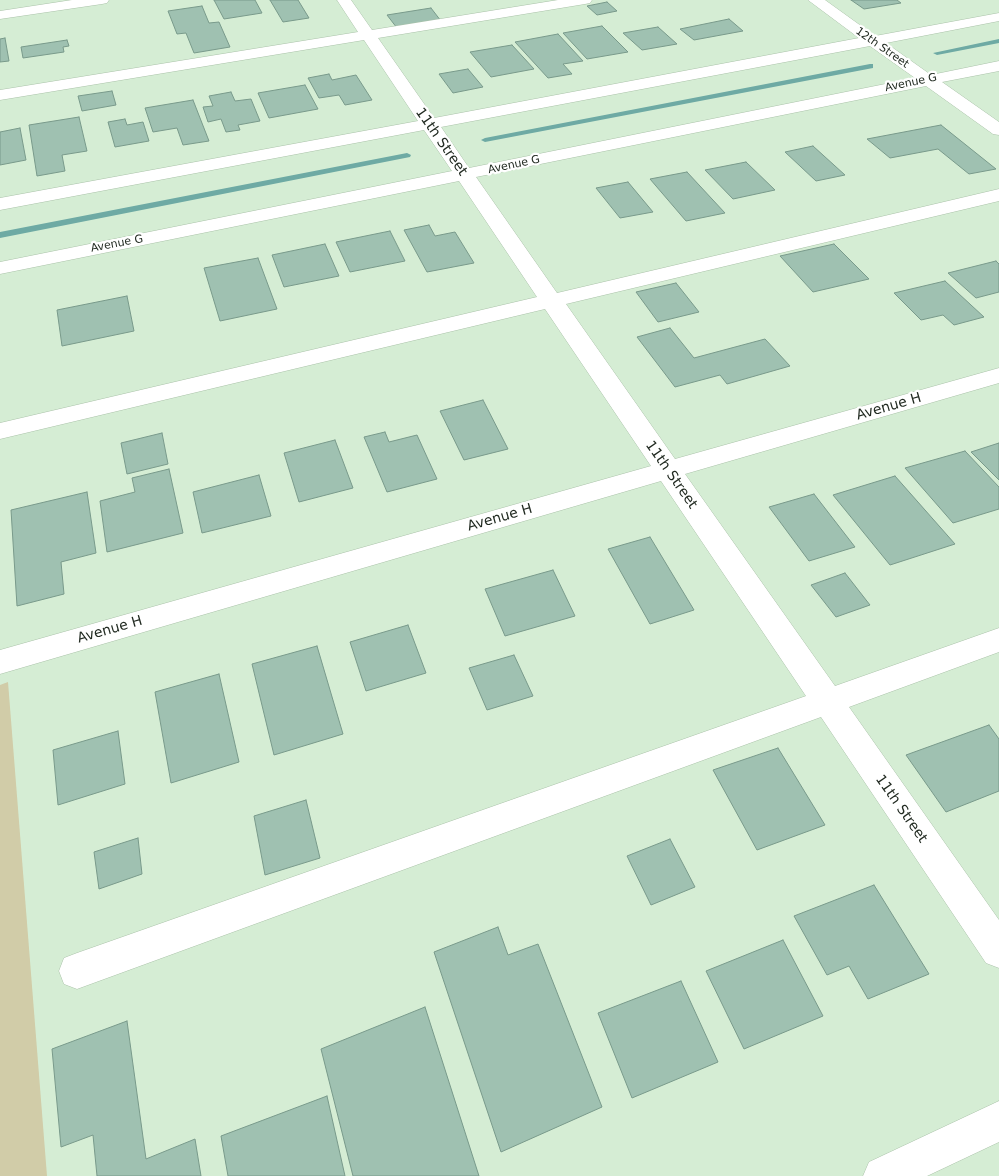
<!DOCTYPE html>
<style>
body{margin:0}
canvas{display:block;background:#d5edd4}
</style>
<canvas width="999" height="1176"></canvas>
<script>
const ctx = document.querySelector('canvas').getContext('2d');
ctx.lineJoin = 'round';
function paint(path, color) {
  ctx.fillStyle = color;
  ctx.fill(path, 'evenodd');
}
function toPath(rows) {
  const path = new Path2D();
  for (const r of rows) {
    path.moveTo(r[0], r[1]);
    for (let i = 2; i < r.length; i += 2) path.lineTo(r[i], r[i + 1]);
  }
  return path;
}
function strokePath(path, color, width, dash) {
  ctx.strokeStyle = color;
  ctx.lineWidth = width;
  ctx.lineCap = dash ? 'butt' : 'round';
  ctx.setLineDash(dash || []);
  ctx.stroke(path);
}
function write(font, color, halo, rows, align = 'center') {
  ctx.font = font + ' "DejaVu Sans",sans-serif';
  ctx.lineWidth = 4.5;
  ctx.setLineDash([]);
  ctx.textBaseline = 'middle';
  ctx.strokeStyle = halo;
  ctx.fillStyle = color;
  for (const [text, x, y, turn = 0] of rows) {
    ctx.save();
    ctx.translate(x, y);
    ctx.rotate((+turn || 0) * Math.PI / 180);
    ctx.textAlign = isNaN(turn) ? turn : align;
    if (halo) ctx.strokeText(text, 0, 0);
    ctx.fillText(text, 0, 0);
    ctx.restore();
  }
}
paint(toPath([
 [8,682,47,1176,0,1176,0,685]
]), '#d1cca8');
paint(toPath([
 [999,39,999,43,937,55,933,53,999,39],
 [870,64,873,64,873,68,485,142,481,140,485,138,870,64],
 [407,153,411,155,410,157,0,238,0,232,407,153]
]), '#6eaaa4');
const building = toPath([
 [214,0,255,0,262,13,224,19,214,0],
 [270,0,298,0,309,18,283,22,270,0],
 [851,0,897,0,901,3,864,9,851,0],
 [607,2,617,11,597,15,587,6,607,2],
 [202,6,209,23,219,22,230,47,194,53,186,33,177,34,168,11,202,6],
 [431,8,441,21,397,28,387,15,431,8],
 [729,19,743,31,694,40,680,29,729,19],
 [602,26,628,52,587,59,563,33,602,26],
 [658,27,677,44,642,50,623,33,658,27],
 [558,34,583,61,563,64,572,74,548,78,515,42,558,34],
 [5,38,9,61,0,62,0,39,5,38],
 [67,40,69,46,63,47,64,52,23,58,21,47,67,40],
 [512,45,534,69,491,77,470,52,512,45],
 [468,69,483,87,453,93,439,74,468,69],
 [329,74,332,80,356,75,372,100,345,105,339,95,319,98,308,78,329,74],
 [305,85,318,109,269,118,258,93,305,85],
 [112,91,116,105,82,111,78,96,112,91],
 [231,92,235,101,251,99,260,121,238,125,240,130,226,132,221,119,208,122,203,107,213,106,209,96,231,92],
 [193,100,209,141,183,145,177,128,153,132,145,108,193,100],
 [79,117,87,151,62,155,65,171,37,176,29,125,79,117],
 [125,119,127,125,143,122,149,141,115,147,108,122,125,119],
 [941,125,996,169,969,174,938,149,890,158,867,139,941,125],
 [20,128,26,160,0,165,0,132,20,128],
 [813,146,845,175,816,181,785,152,813,146],
 [746,162,775,190,733,199,705,170,746,162],
 [687,172,725,213,686,221,650,179,687,172],
 [628,182,653,212,620,218,596,188,628,182],
 [429,225,435,236,455,232,474,263,427,272,404,230,429,225],
 [390,231,405,261,350,272,336,242,390,231],
 [325,244,339,276,284,287,272,255,325,244],
 [834,244,869,279,813,292,780,256,834,244],
 [258,258,277,309,220,321,204,268,258,258],
 [996,261,999,264,999,292,976,298,948,273,996,261],
 [945,281,984,317,954,325,943,315,921,320,894,293,945,281],
 [676,283,699,312,658,322,636,292,676,283],
 [127,296,134,331,62,346,57,310,127,296],
 [670,328,694,358,765,339,790,366,727,384,720,375,675,387,637,337,670,328],
 [483,400,508,449,464,460,440,411,483,400],
 [385,432,389,442,417,435,437,479,387,492,364,437,385,432],
 [162,433,168,464,127,474,121,443,162,433],
 [335,440,353,488,299,502,284,453,335,440],
 [999,443,999,480,971,452,999,443],
 [965,451,999,487,999,509,953,523,905,468,965,451],
 [169,469,183,533,107,552,100,501,135,492,132,478,169,469],
 [259,475,271,516,202,533,193,492,259,475],
 [895,476,955,544,890,565,833,495,895,476],
 [87,492,96,553,61,562,64,594,17,606,11,510,87,492],
 [814,494,855,547,809,561,769,507,814,494],
 [650,537,694,610,650,624,608,549,650,537],
 [553,570,575,616,505,636,485,589,553,570],
 [845,573,870,605,836,617,811,585,845,573],
 [408,625,426,673,366,691,350,642,408,625],
 [317,646,343,734,274,755,252,664,317,646],
 [514,655,533,696,487,710,469,668,514,655],
 [219,674,239,762,171,783,155,692,219,674],
 [989,725,999,739,999,791,946,812,906,755,989,725],
 [118,731,125,784,58,805,53,750,118,731],
 [778,748,825,825,757,850,713,770,778,748],
 [306,800,320,858,265,875,254,816,306,800],
 [138,838,142,874,99,889,94,852,138,838],
 [670,839,695,887,651,905,627,856,670,839],
 [874,885,929,974,868,999,849,966,827,975,794,916,874,885],
 [498,927,508,955,538,944,602,1107,501,1152,434,952,498,927],
 [783,940,823,1016,744,1049,706,971,783,940],
 [681,981,718,1062,632,1098,598,1013,681,981],
 [425,1007,479,1176,353,1176,321,1049,425,1007],
 [127,1021,146,1159,195,1139,201,1176,97,1176,93,1135,61,1147,52,1049,127,1021],
 [327,1096,345,1176,228,1176,221,1136,327,1096]
]);
paint(building, '#9fc1b1');
strokePath(building, '#799a8b', 1);
const minor = toPath([
 [72,0,109,0,107,3,102,4,0,19,0,11,72,0],
 [337,0,351,0,372,30,558,0,592,0,590,3,585,4,378,38,434,118,859,38,808,0,825,0,875,36,999,13,999,21,886,43,931,75,999,61,999,71,942,82,999,122,999,135,993,134,926,86,476,177,557,293,999,189,999,201,566,304,675,459,999,368,999,383,685,474,835,686,999,628,999,652,849,707,999,920,999,968,986,963,821,717,77,989,64,984,59,971,64,958,77,953,806,696,661,481,0,674,0,650,651,466,545,309,0,439,0,423,537,297,459,181,0,274,0,262,452,171,424,130,0,210,0,198,418,121,364,40,0,100,0,90,358,32,337,0],
 [870,46,915,78,469,168,441,127,870,46],
 [999,1101,999,1142,927,1176,863,1176,869,1162,999,1101]
]);
strokePath(minor, '#aac2a9', 1);
paint(minor, '#fff');
write('11px', '#222b22', '#fff', [
 ["12th Street",882,48,35],
 ["Avenue G",911,83,-12],
 ["Avenue G",514,165,-12],
 ["Avenue G",117,244,-11]
]);
write('14px', '#222b22', '#fff', [
 ["11th Street",441,142,55],
 ["Avenue H",889,407,-16],
 ["11th Street",671,475,55],
 ["Avenue H",500,518,-16],
 ["Avenue H",110,630,-16],
 ["11th Street",901,809,55]
]);
</script>
